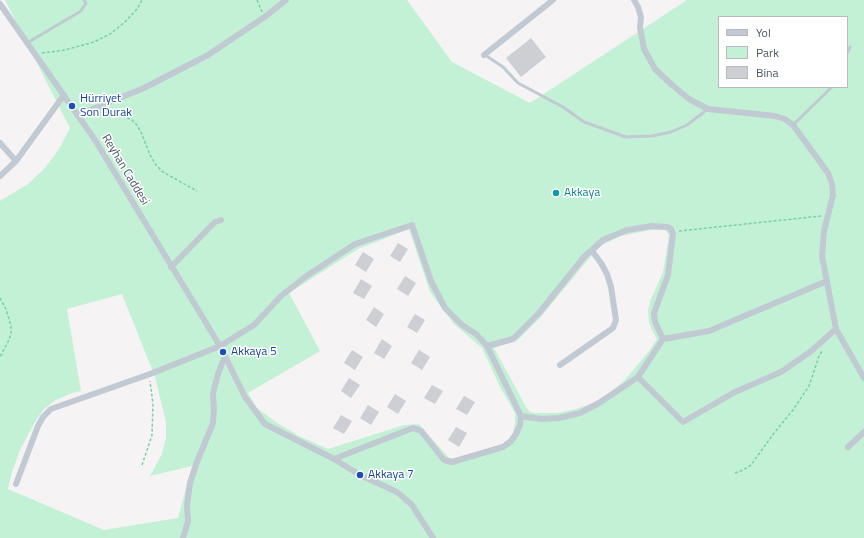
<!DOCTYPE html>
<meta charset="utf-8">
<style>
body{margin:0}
#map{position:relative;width:864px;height:538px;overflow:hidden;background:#f5f3f3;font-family:"Titillium Web",sans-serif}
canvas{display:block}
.legend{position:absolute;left:718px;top:16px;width:130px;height:72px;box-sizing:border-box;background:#fff;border:1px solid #b7bbc0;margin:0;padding:5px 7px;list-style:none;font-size:12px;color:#4a5661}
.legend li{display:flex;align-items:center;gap:8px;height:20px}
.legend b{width:20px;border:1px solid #b7bbc0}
</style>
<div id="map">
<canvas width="864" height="538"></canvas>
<ul class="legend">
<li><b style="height:5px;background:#c1cad2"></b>Yol</li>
<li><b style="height:11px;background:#c3f1d5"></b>Park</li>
<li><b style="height:11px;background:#cdcfd5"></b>Bina</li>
</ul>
</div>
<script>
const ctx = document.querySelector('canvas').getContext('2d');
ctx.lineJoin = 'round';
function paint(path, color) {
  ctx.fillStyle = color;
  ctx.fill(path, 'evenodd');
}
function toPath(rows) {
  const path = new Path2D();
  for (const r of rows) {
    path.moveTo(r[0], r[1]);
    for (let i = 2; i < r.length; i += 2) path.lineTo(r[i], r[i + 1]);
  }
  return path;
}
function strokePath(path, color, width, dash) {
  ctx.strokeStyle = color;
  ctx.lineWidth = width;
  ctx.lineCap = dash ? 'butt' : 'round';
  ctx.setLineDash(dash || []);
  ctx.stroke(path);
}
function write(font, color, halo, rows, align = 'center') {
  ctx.font = font + ' "Titillium Web",sans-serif';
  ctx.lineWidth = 3;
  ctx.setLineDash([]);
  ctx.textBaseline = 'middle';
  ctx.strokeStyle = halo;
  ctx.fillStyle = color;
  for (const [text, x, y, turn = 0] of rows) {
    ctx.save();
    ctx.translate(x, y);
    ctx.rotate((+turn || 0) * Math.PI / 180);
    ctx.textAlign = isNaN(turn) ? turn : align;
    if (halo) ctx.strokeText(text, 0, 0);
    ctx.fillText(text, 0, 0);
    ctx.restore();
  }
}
paint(toPath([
 [5,0,407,0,452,62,530,103,687,0,864,0,864,538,0,538,0,201,28,184,45,168,59,149,70,128],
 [719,17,847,17,847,87,719,87],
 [409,229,430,292,454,324,482,348,500,387,515,413,515,423,513,433,507,441,500,446,450,459,419,424,404,425,328,449,299,436,276,422,257,408,248,393,320,351,289,293,358,249],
 [650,230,665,230,669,235,663,272,651,299,648,310,649,322,651,328,657,339,649,351,624,381,609,393,593,403,576,409,557,413,534,413,530,412,526,407,494,348,518,340,540,318,591,256,602,245,621,236],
 [122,294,155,377,166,422,166,438,162,454,150,476,192,466,178,518,104,530,8,489,11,475,20,450,36,420,44,409,56,400,72,393,81,391,67,309]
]), '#c3f1d5');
paint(toPath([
 [531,38,546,57,521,77,506,58],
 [398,243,408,249,400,262,390,256],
 [363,252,374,259,366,272,355,265],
 [405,276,416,283,408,296,397,289],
 [361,279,372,286,364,299,353,293],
 [374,307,384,314,376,327,366,320],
 [415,314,425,320,417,333,407,327],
 [382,339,392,346,384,359,374,353],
 [352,350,363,357,355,370,344,363],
 [419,350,430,357,422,370,411,363],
 [349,378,360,385,351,398,341,391],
 [432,385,443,391,435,404,424,398],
 [395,394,406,401,398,414,387,407],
 [464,396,475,402,467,415,456,409],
 [368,405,379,412,371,425,360,418],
 [341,415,352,421,344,434,333,428],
 [456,427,467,433,459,447,448,440]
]), '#cdcfd5');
strokePath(toPath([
 [257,0,262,12],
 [42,53,65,50,94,42,110,34,125,22,137,9,142,0],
 [103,112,121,115,132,120,137,125,141,132,150,155,156,165,163,172,197,191],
 [679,231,821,216],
 [0,298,6,309,11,326,11,334,8,342,0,357],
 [142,465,152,435,153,404,150,381],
 [735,473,743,470,751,465,774,433,793,410,809,386,819,356,822,351]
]), '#7ad0a6', 1.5, [3, 2]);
strokePath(toPath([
 [27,43,81,11,86,3,84,0],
 [847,54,850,47],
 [485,55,503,67,518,83,563,107,584,122,626,137,652,136,671,132,687,125,708,109],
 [793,125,832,87]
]), '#c1cad2', 3);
strokePath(toPath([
 [634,0,638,7,641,17,640,27,644,49,655,69,672,85,689,99,708,109,775,116,785,119,793,125,828,173,832,184,833,195,824,231,822,256,836,329,864,378],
 [0,4,95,140,220,346,245,397,265,424,334,459,360,475,397,492,412,505,433,538],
 [484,55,553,0],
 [78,115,144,88,208,55,266,16,286,0],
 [0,143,16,161,64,95],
 [0,176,16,161],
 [171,267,215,222,221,220],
 [487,346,513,339,539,313,584,257,603,240,627,230,652,226,668,227,671,229,673,234,668,275,654,313,655,322,663,339],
 [560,365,613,328,616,320,611,287,607,274,601,263,592,251],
 [638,377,683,422,735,392,781,372,810,352,836,329],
 [521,416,541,419,559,418,580,413,599,403,638,377,663,339,709,331,827,281],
 [848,447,864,432],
 [16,484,38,426,43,417,51,409,150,374,220,346,254,325,281,296,305,277,355,244,412,225,431,281,445,308,462,325,476,334,487,346,521,416,520,425,516,434,511,441,503,447,452,462,444,460,421,431,413,428,334,459],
 [183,538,188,521,187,505,190,483,197,462,213,423,214,409,213,393,218,374,225,356]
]), '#c1cad2', 6);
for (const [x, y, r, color] of [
 [72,106,4,"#1a4fb4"],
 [556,193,4,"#0f9aa8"],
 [223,352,4,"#1a4fb4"],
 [360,475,4,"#1a4fb4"]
]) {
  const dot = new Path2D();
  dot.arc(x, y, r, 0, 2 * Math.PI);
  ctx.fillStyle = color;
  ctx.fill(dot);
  strokePath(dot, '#fff', 1.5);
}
write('12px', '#164399', '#fff', [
 ["Hürriyet",80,99],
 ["Son Durak",80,113],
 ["Akkaya 5",231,352],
 ["Akkaya 7",368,475]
], 'left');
write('12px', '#4a5661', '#fff', [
 ["Reyhan Caddesi",125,170,59]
]);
write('12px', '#0d838f', '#fff', [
 ["Akkaya",564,193]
], 'left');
</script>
